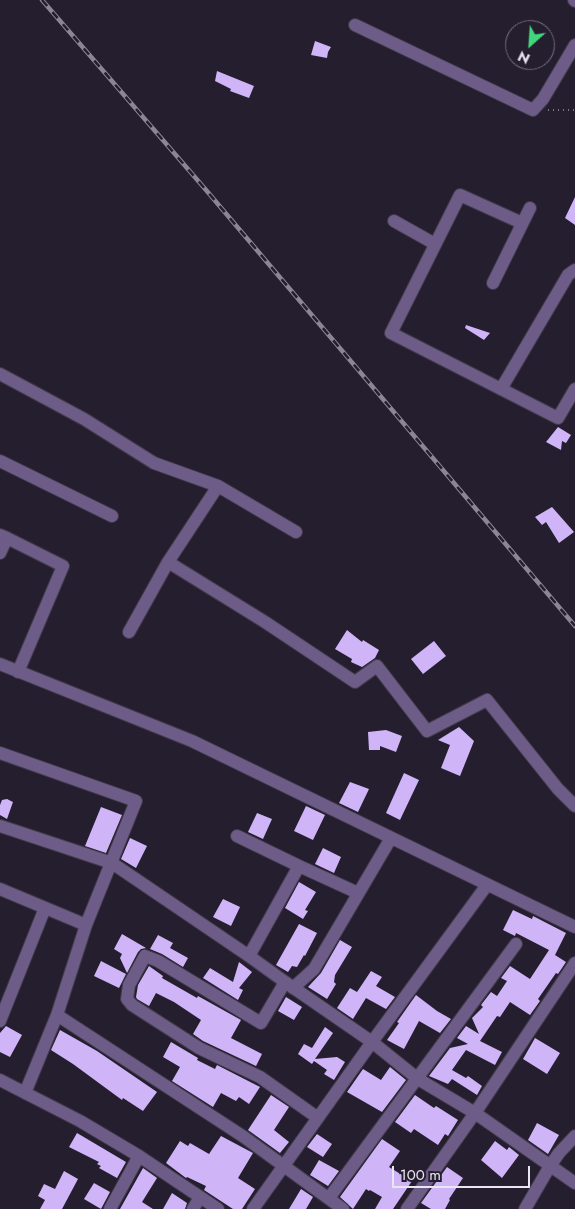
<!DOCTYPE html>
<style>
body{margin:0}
#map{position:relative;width:575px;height:1209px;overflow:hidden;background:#251e2f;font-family:Jost,sans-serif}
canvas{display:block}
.north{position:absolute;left:505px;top:20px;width:50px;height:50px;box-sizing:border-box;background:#251e2f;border:1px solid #746e7d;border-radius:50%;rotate:206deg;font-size:14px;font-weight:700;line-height:20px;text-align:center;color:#eae6f1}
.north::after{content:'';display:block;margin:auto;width:18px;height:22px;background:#40d77c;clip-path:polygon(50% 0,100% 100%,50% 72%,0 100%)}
.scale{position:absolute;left:392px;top:1166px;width:138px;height:22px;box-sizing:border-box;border:2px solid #eae6f1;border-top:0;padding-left:6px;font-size:15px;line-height:18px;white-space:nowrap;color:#eae6f1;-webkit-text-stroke:4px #251e2f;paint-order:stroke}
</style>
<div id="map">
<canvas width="575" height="1209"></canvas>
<div class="north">N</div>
<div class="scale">100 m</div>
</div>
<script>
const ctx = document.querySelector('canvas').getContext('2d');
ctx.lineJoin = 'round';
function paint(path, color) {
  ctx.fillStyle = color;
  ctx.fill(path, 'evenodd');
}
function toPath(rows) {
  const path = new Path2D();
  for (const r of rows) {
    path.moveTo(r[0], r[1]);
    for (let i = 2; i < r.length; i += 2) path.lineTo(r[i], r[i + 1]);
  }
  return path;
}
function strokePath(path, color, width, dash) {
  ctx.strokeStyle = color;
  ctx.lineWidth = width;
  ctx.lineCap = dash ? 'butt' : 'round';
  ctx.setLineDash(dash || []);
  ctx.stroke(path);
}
paint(toPath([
 [315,41,331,47,328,52,327,58,311,55],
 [217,71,254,86,249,98,230,91,231,89,215,81],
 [575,197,575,225,565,218],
 [466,325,490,333,484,340,465,328],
 [558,427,571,435,566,443,562,441,561,450,546,442],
 [552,507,574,532,559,543,546,522,542,525,535,517],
 [347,630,362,642,363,640,379,650,375,658,362,667,351,662,352,659,335,649],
 [434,641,446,656,423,674,411,659],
 [459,727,474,741,460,776,441,768,450,745,438,740],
 [386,730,402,736,396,752,380,746,380,750,369,750,368,732],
 [404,773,419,780,400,820,386,813],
 [350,782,369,789,358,812,339,803],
 [7,799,13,802,7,819,0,815,0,805,2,800],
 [306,806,325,815,313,840,294,831],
 [101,807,122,815,106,853,85,846],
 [257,813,272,819,263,839,248,832],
 [130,838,147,846,136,868,121,859],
 [323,848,341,857,334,873,315,864],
 [299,882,316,892,305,910,308,911,303,919,285,908],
 [223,899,240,907,231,926,213,917],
 [513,910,532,919,533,916,566,933,555,955,566,962,558,974,556,973,538,999,540,1001,530,1015,510,1002,500,1017,497,1016,480,1041,502,1052,495,1065,466,1050,452,1070,466,1078,468,1076,482,1086,477,1095,452,1079,448,1084,429,1076,450,1048,468,1044,457,1038,466,1026,479,1034,472,1018,483,1007,481,1005,491,992,497,996,507,981,501,978,510,966,530,979,549,950,516,933,515,936,503,930],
 [299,924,317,933,305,956,304,955,297,967,292,966,288,972,276,965],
 [122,934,146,948,141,949,138,952,127,973,120,958,122,954,114,949],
 [158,935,173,943,170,948,188,958,183,967,162,954,150,949],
 [340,940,352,947,335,975,334,982,336,984,327,999,308,987,321,973],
 [101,961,126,974,119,988,94,976],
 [239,962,252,972,239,988,243,990,238,1000,203,978,210,968,233,982],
 [149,966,163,976,162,978,197,998,198,996,241,1020,231,1038,262,1054,256,1066,203,1041,193,1034,201,1020,174,1002,156,993,149,1006,137,999,136,997,138,985],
 [371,971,382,977,376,986,395,997,386,1009,366,998,353,1019,337,1008,350,988,357,992],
 [416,995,437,1011,451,1019,440,1033,419,1021,404,1049,387,1040,399,1023,397,1022],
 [286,997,302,1007,294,1020,278,1011],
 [6,1026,22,1035,10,1057,0,1052,0,1033],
 [325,1027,333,1033,315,1059,337,1057,345,1062,334,1080,324,1074,327,1070,314,1061,312,1064,298,1054,304,1044,312,1048],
 [60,1030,97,1051,157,1092,143,1111,123,1098,122,1100,73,1064,51,1050],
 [535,1038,560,1053,547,1074,523,1059],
 [171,1042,198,1058,197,1060,215,1069,217,1065,260,1087,249,1104,239,1097,236,1101,221,1093,213,1107,172,1081,180,1067,163,1057],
 [390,1067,406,1080,382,1112,347,1092,363,1069,381,1080],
 [271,1095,289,1107,274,1130,289,1142,280,1153,248,1130],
 [415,1095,434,1108,436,1106,458,1120,448,1136,445,1134,438,1145,414,1129,411,1133,395,1122],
 [537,1123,559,1135,548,1154,528,1140],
 [77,1133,126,1162,117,1178,99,1168,101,1166,97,1164,99,1162,69,1147],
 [317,1134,332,1144,323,1157,307,1147],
 [221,1136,253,1153,238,1178,255,1189,242,1209,233,1209,204,1190,206,1186,187,1177,186,1178,166,1163,180,1141,188,1146,190,1143,209,1154],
 [382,1139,400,1151,389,1167,412,1181,393,1209,375,1209,382,1197,370,1190,369,1191,366,1189,353,1209,340,1197],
 [495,1141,507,1150,509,1147,519,1155,502,1178,481,1160],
 [319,1160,339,1171,328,1186,310,1175],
 [447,1167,463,1178,449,1199,450,1200,445,1209,431,1209,421,1203],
 [143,1168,157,1178,142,1202,153,1209,120,1209],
 [64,1171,78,1179,62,1209,40,1209,45,1200,38,1196,44,1184,55,1189],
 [94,1183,110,1192,101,1209,84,1199],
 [301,1189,313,1197,306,1209,289,1209],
 [172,1193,187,1203,185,1209,163,1209]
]), '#cfb5f8');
const minor = toPath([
 [574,0,575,1],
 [355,25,533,110,543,99,575,45],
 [394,221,435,244],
 [522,223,460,195,391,333,558,418,575,389],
 [493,283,530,208],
 [0,374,84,419,154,463,218,486,296,532],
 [501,389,568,275,575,270],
 [0,461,112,516],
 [0,535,7,538,0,553],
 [7,538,63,566,18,672],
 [168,562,218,486],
 [129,632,168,562,265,622,355,682,377,666,427,731,487,700,558,789,575,806],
 [0,664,192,741,575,927],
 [0,753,136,801,86,925,0,889],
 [0,826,112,863,249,956,285,982],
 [237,836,299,866,249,956],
 [299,866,358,893],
 [575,963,475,1113,575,1183],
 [293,988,314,969,391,838],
 [57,1015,244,1137,343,1209],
 [0,1021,45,908],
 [0,1080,80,1121,139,1156,218,1209],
 [25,1093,57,1015,86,925],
 [318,1118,260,1077,199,1048,132,1005,127,999,129,985,145,956,158,961,261,1023,285,982,372,1042,418,1079,475,1113,407,1209],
 [329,1198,516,944],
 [110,1209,139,1156],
 [193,1209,200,1197],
 [253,1209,372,1042,487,885],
 [525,1209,550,1166,559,1153,575,1136]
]);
strokePath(minor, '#413a4a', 14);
strokePath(toPath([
 [548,110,575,110]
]), '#7a7483', 2, [1, 4]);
strokePath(minor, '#6d5c87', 12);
const rail = toPath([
 [42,0,206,190,575,626]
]);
strokePath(rail, '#8c8694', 4.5);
strokePath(rail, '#251e2f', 2.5, [8]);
</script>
